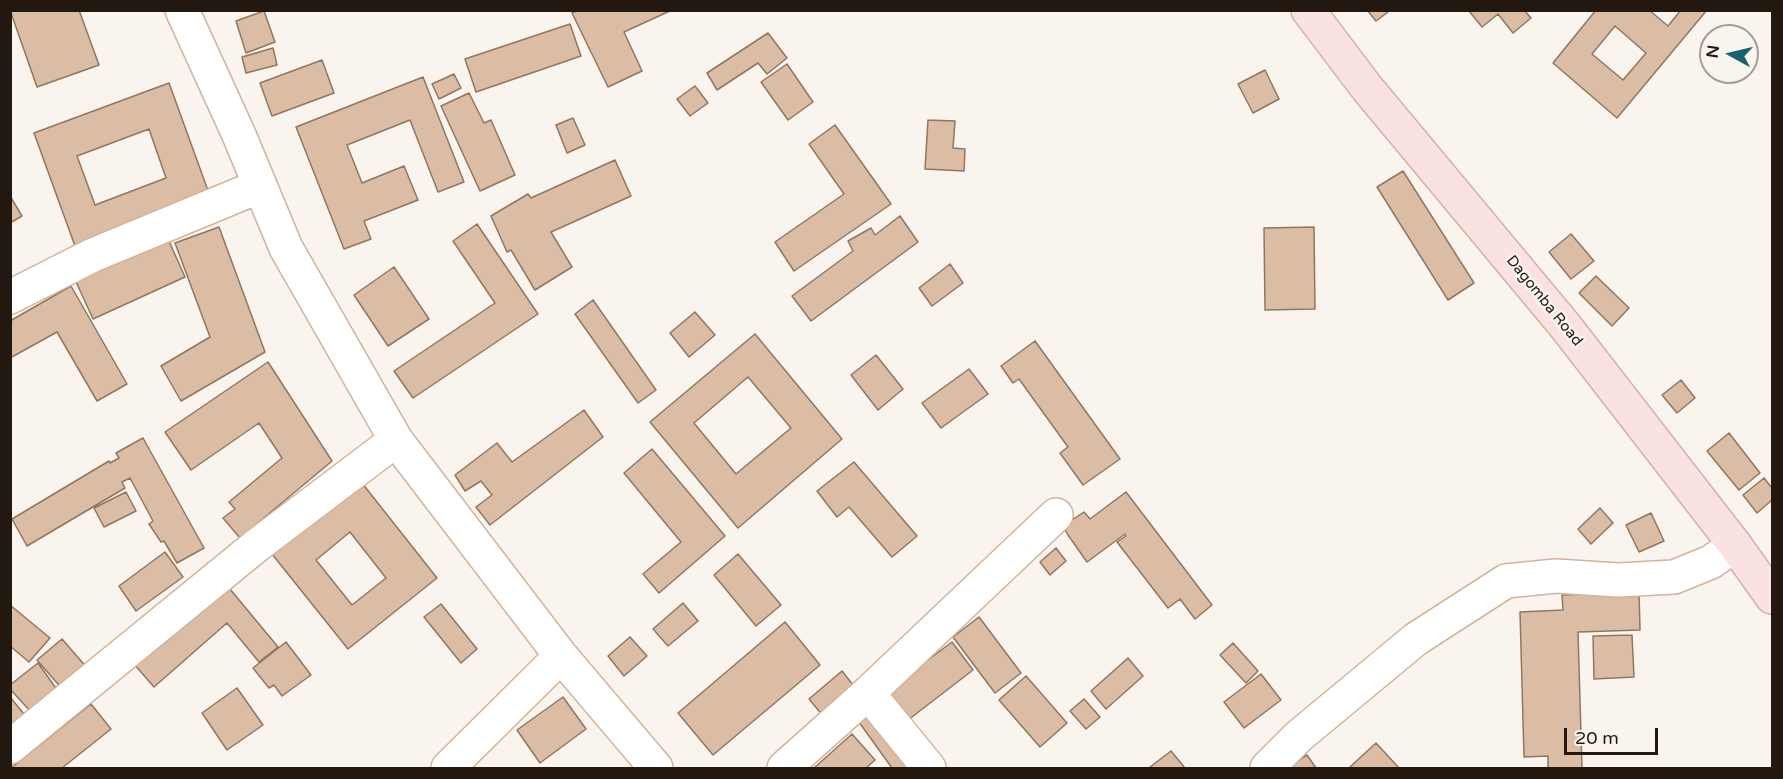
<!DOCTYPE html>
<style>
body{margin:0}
#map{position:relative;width:1783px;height:779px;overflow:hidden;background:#faf4ef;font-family:"Varela Round",sans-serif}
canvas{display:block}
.frame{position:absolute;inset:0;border:12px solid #23180f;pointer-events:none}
.north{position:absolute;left:1699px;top:24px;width:60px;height:60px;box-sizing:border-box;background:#faf4ef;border:2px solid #a49c95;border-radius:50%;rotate:278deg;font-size:16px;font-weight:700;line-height:24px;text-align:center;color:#23180f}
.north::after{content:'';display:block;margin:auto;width:21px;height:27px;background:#17626e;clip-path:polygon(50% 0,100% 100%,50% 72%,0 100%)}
.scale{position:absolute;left:1564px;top:728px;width:94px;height:27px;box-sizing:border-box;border:3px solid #23180f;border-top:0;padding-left:8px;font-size:18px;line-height:21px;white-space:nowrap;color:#23180f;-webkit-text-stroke:4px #faf4ef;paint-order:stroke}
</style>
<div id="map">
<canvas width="1783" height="779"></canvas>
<div class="frame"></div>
<div class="north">N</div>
<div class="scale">20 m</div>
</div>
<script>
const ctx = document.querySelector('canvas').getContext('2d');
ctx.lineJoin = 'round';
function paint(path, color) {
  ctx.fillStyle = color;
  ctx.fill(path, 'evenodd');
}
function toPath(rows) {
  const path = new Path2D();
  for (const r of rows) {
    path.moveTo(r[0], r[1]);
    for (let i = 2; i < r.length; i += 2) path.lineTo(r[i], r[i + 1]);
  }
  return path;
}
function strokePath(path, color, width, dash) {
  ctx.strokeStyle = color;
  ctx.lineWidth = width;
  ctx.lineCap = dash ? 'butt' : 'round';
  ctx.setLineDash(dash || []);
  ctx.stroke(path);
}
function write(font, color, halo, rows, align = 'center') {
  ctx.font = font + ' "Varela Round",sans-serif';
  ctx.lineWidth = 5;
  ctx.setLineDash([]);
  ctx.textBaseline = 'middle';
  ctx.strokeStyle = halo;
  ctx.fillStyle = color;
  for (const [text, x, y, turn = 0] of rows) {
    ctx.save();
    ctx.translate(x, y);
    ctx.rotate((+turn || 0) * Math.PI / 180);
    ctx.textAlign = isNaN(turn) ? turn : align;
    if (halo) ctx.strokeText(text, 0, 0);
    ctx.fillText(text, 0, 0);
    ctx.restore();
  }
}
const building = toPath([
 [10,10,79,10,99,65,37,87,10,10],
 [578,10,672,10,624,32,642,71,608,87,572,13,578,10],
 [1367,10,1388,10,1388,12,1376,21,1367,10],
 [1470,10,1524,10,1531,18,1513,33,1498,14,1482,27,1469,11,1470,10],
 [1596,10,1649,10,1668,26,1681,10,1707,10,1617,118,1553,63,1596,10],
 [1615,26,1646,53,1623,80,1592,54,1615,26],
 [264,11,275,42,246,53,236,21,264,11],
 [570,24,581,56,476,92,465,59,570,24],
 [768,33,787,58,767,74,758,63,717,90,707,73,768,33],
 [273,48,277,65,246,73,242,57,273,48],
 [322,60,334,93,272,116,260,83,322,60],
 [787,64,813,102,788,120,761,82,787,64],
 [1265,70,1279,99,1253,113,1238,84,1265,70],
 [454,74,461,88,439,99,432,84,454,74],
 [423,77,464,182,438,192,410,120,347,145,362,183,404,166,418,200,364,221,371,239,344,249,296,127,423,77],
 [169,83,210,196,75,246,34,133,169,83],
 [149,129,166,178,95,205,77,156,149,129],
 [695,86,708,103,690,116,677,99,695,86],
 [469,93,484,123,491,120,515,175,480,191,441,106,469,93],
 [573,118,585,145,567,153,556,125,573,118],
 [928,120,955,121,953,148,965,149,964,171,925,169,928,120],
 [835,125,891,204,794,271,775,242,844,194,809,144,835,125],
 [615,160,631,196,551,232,572,267,535,290,511,250,507,252,491,216,528,194,531,198,615,160],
 [1403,171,1474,283,1448,300,1377,187,1403,171],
 [10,196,22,216,10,223,10,196],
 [900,216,918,242,811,321,792,296,853,251,848,241,871,228,875,235,900,216],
 [477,224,538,314,413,398,394,371,495,303,453,241,477,224],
 [219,227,265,352,181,401,161,366,210,337,175,243,219,227],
 [1314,227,1315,309,1265,310,1264,228,1314,227],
 [164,230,185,277,93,319,72,273,164,230],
 [1571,234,1594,261,1571,279,1549,252,1571,234],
 [950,264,963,283,932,306,919,288,950,264],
 [394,267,429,319,388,346,354,295,394,267],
 [1596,276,1629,308,1612,326,1579,293,1596,276],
 [71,286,127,384,97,401,57,332,10,358,10,321,71,286],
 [593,300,656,390,638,403,575,314,593,300],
 [695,312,715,335,689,357,670,333,695,312],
 [755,334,842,439,738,528,650,422,755,334],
 [748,377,791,428,736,474,694,423,748,377],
 [1035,341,1120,459,1083,485,1060,453,1068,447,1019,379,1013,383,1001,366,1035,341],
 [876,355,903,389,878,410,851,375,876,355],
 [268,362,332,461,240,538,223,518,235,509,229,502,282,458,259,423,191,470,165,432,268,362],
 [969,369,988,394,941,428,922,403,969,369],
 [1681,380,1695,398,1677,413,1662,395,1681,380],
 [584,410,603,437,490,525,476,507,492,495,481,481,465,491,455,475,497,443,512,462,584,410],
 [1729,433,1760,473,1739,490,1707,451,1729,433],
 [143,438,204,548,177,563,164,541,161,542,149,524,153,521,130,478,122,482,125,488,27,546,12,519,109,461,110,463,119,458,116,453,143,438],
 [652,449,725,536,659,593,643,574,681,542,624,473,652,449],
 [854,462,917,536,892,557,849,507,837,517,817,491,854,462],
 [1764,478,1772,488,1772,500,1757,513,1743,495,1764,478],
 [362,483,437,578,348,649,272,554,362,483],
 [350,532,386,578,352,605,316,560,350,532],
 [126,492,136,511,104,527,94,508,126,492],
 [1126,492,1212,605,1195,619,1180,599,1168,608,1117,542,1126,536,1125,534,1087,562,1068,535,1063,526,1084,512,1090,519,1126,492],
 [1600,508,1613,523,1591,544,1578,529,1600,508],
 [1651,513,1664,541,1639,552,1626,525,1651,513],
 [1056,548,1066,561,1050,575,1040,562,1056,548],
 [165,552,183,577,136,611,119,586,165,552],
 [738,554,781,605,756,626,714,575,738,554],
 [225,583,278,647,259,662,227,623,154,687,134,664,225,583],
 [1639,592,1640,630,1578,632,1582,768,1548,768,1548,756,1524,757,1520,612,1563,610,1562,595,1639,592],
 [683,603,698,621,668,646,653,629,683,603],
 [441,604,477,649,461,663,424,617,441,604],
 [10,605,50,638,29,662,10,646,10,605],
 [979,617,1021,673,995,693,953,637,979,617],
 [785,622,820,665,713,755,678,713,785,622],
 [1632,635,1634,677,1594,679,1593,636,1632,635],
 [630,637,647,656,624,676,608,656,630,637],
 [62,639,88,669,64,691,37,660,62,639],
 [286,642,311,675,282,696,274,685,269,688,253,668,286,642],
 [952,642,973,670,908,720,886,691,952,642],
 [1233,643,1258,671,1246,683,1220,655,1233,643],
 [1128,658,1143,676,1106,709,1091,691,1128,658],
 [38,663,58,691,33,714,10,689,10,685,38,663],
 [842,671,857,690,824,717,809,699,842,671],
 [1261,674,1281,700,1244,728,1224,702,1261,674],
 [1026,676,1067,723,1040,747,999,700,1026,676],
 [237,688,263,725,227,750,202,713,237,688],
 [10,697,24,714,10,726,10,697],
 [563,697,586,729,540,763,517,730,563,697],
 [1084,699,1100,717,1086,729,1070,711,1084,699],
 [91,704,111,729,62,768,11,768,91,704],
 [875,704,921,768,892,768,856,718,875,704],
 [852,734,875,760,866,768,814,768,852,734],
 [1376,743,1399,768,1352,768,1350,767,1376,743],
 [1171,751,1185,768,1151,768,1150,767,1171,751],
 [1307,755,1316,768,1287,768,1307,755]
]);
paint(building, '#dbbda5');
strokePath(building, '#91765f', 1.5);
const street = toPath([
 [182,10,239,135,286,248,396,440,561,656,656,768],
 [10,297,93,255,260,186],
 [868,693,929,768],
 [10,747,256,546,396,440],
 [448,768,561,656],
 [784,768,868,693,1056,515],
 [1267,768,1299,736,1416,639,1506,581,1556,576,1618,580,1674,577,1711,562,1735,545]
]);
const secondary = toPath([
 [1308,10,1367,88,1566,327,1735,545,1772,597]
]);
strokePath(street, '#d2b49c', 36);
strokePath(secondary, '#d2b49c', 36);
strokePath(street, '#fff', 33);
strokePath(secondary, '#fae2e2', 33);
write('15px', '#23180f', '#faf4ef', [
 ["Dagomba Road",1544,301,51]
]);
</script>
